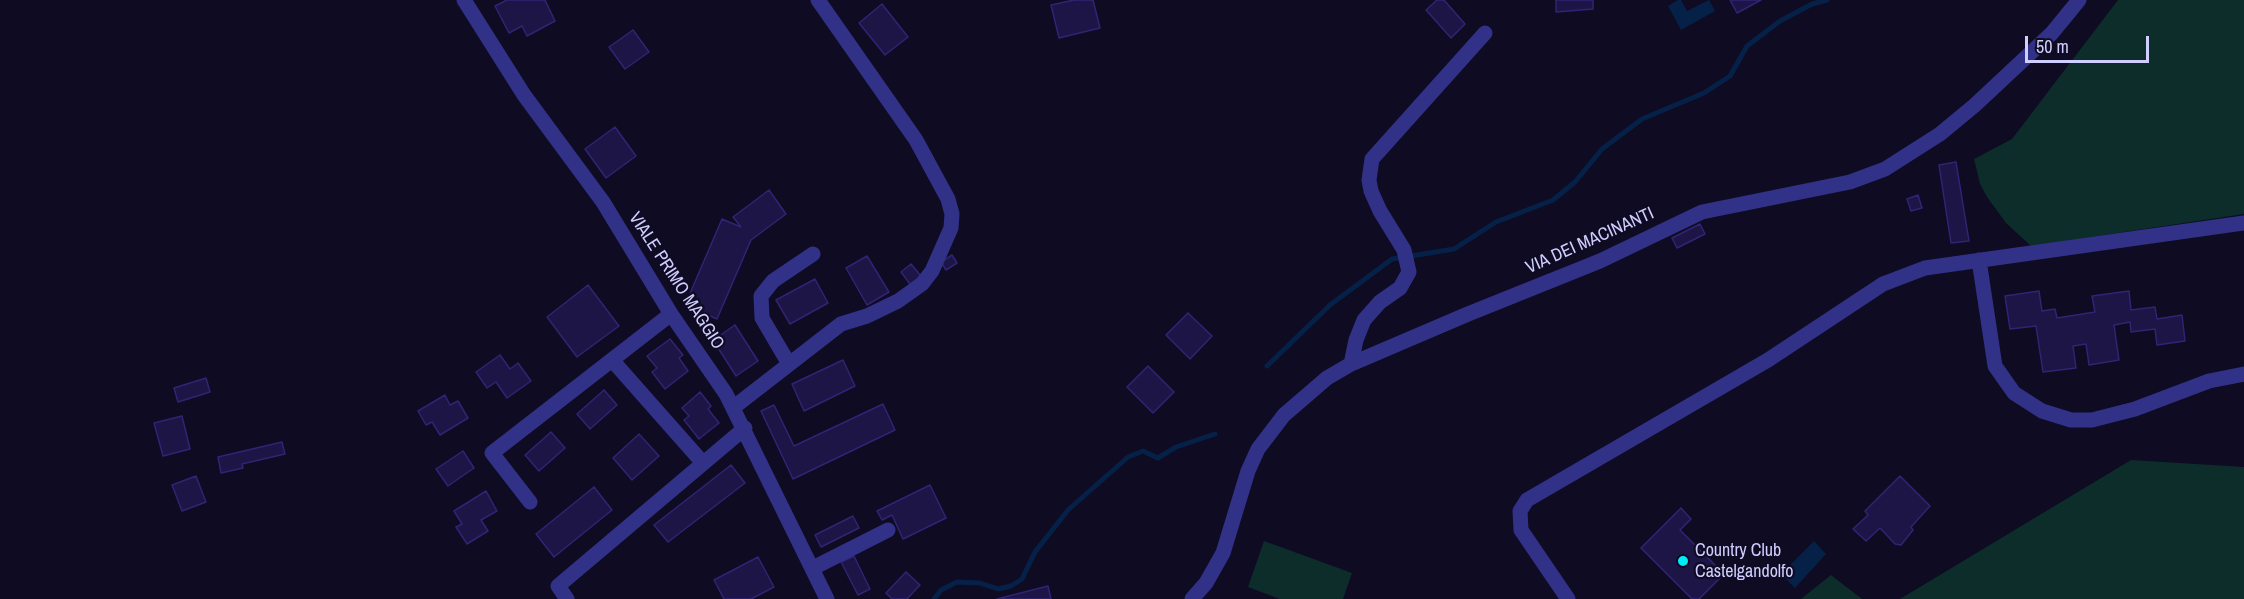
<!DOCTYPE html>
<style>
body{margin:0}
#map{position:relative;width:2244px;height:599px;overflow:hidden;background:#0e0b23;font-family:"Archivo Narrow",sans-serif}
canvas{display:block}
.scale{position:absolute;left:2025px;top:36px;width:124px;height:27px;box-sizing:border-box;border:3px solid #d0cdff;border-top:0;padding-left:8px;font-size:18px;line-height:21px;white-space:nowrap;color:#d0cdff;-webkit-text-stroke:4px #0e0b23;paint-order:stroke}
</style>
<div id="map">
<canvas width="2244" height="599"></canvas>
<div class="scale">50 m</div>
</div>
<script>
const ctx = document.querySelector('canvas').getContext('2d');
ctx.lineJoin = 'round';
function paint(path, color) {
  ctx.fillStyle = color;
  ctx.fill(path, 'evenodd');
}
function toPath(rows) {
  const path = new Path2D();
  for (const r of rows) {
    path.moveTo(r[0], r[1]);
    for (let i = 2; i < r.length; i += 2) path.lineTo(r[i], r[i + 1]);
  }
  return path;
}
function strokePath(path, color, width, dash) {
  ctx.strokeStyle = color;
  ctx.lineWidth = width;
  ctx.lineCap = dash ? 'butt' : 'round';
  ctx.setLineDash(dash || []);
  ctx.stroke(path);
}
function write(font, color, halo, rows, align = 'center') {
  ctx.font = font + ' "Archivo Narrow",sans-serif';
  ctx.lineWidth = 4.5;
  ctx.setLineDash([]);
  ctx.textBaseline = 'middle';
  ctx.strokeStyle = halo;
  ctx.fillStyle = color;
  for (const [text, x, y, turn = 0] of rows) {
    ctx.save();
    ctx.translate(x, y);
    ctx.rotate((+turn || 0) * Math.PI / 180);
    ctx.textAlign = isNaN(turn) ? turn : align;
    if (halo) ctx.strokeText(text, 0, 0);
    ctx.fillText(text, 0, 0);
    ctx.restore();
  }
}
paint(toPath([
 [2118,0,2244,0,2244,214,2031,246,2006,223,1987,197,1980,184,1974,159,2012,139],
 [2131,460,2244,467,2244,599,1900,599],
 [1264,541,1352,573,1343,599,1280,599,1248,587],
 [1831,575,1862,599,1801,599]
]), '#0d2d2b');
paint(toPath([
 [1678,0,1681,0,1687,11,1709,0,1715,11,1681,30,1668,6],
 [1814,541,1826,554,1795,588,1781,574]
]), '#062147');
strokePath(toPath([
 [1267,366,1330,305,1392,259,1454,249,1496,222,1553,200,1575,182,1602,149,1642,119,1704,93,1730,76,1747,46,1780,21,1812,4,1827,0],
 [934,599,941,590,957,582,980,583,998,589,1011,586,1022,579,1035,552,1068,510,1128,457,1143,451,1158,458,1176,447,1215,434]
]), '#062147', 5);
const building = toPath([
 [507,0,545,0,555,21,527,36,522,26,509,33,495,6,507,0],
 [1074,0,1093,0,1100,28,1059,38,1051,5,1074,0],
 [1437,0,1444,0,1465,24,1451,38,1426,10,1437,0],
 [1556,0,1593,0,1593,9,1556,12,1556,0],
 [1730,0,1761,0,1737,13,1730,0],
 [882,4,908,37,885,55,859,23,882,4],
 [633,30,649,52,625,69,609,47,633,30],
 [615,127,636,156,606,178,585,149,615,127],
 [1956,162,1969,241,1951,243,1939,165,1956,162],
 [769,190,786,214,751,240,717,319,685,305,722,219,741,227,733,217,769,190],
 [1918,195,1922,208,1911,211,1907,199,1918,195],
 [1700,224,1705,234,1677,248,1672,238,1700,224],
 [952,255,957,263,946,270,941,262,952,255],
 [867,256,889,292,867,305,846,268,867,256],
 [911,264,921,276,910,284,901,272,911,264],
 [815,279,828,303,790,324,776,300,815,279],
 [588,285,619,326,577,357,547,317,588,285],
 [2039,291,2042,311,2055,309,2057,318,2095,312,2092,296,2129,291,2131,310,2155,307,2157,319,2182,315,2185,341,2157,345,2155,329,2131,332,2130,322,2114,325,2119,360,2089,365,2086,344,2073,346,2076,368,2043,372,2036,326,2010,329,2005,296,2039,291],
 [1188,313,1212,336,1190,359,1166,335,1188,313],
 [735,325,758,361,736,376,713,340,735,325],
 [670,339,683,355,679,358,688,371,665,389,652,372,657,368,647,356,670,339],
 [500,355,510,369,518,363,531,381,507,398,496,382,487,388,476,372,500,355],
 [843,360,855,386,804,411,792,384,843,360],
 [1148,366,1174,392,1153,413,1127,387,1148,366],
 [206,378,210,392,178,402,174,388,206,378],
 [604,390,617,405,590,429,577,414,604,390],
 [700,392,711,406,708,409,719,423,699,439,684,420,689,416,682,408,700,392],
 [445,395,450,405,458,401,468,418,440,435,432,422,426,425,418,411,445,395],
 [883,404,895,430,793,479,761,411,774,405,794,446,883,404],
 [182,416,190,449,163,456,154,423,182,416],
 [551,432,565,448,539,471,525,455,551,432],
 [639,434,659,456,632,480,613,458,639,434],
 [282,442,285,454,242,464,243,468,221,473,218,457,282,442],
 [463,451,474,468,448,486,436,469,463,451],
 [731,465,745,483,668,542,654,525,731,465],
 [196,476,206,502,182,511,172,485,196,476],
 [1900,476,1930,506,1911,527,1913,530,1901,545,1895,544,1880,528,1866,541,1853,529,1868,515,1865,511,1900,476],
 [930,485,946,518,903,539,892,515,882,520,877,511,930,485],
 [594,487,612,510,554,557,536,534,594,487],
 [486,491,497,511,481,520,488,531,467,544,456,527,462,524,454,511,486,491],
 [1681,508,1691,519,1680,530,1724,574,1699,599,1692,599,1641,548,1681,508],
 [853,516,859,528,821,547,815,535,853,516],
 [854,556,870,589,858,595,841,562,854,556],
 [758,557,774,587,751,599,724,599,714,580,758,557],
 [906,572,920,585,907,599,892,599,886,593,906,572],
 [1048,586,1051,599,997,599,1048,586]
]);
paint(building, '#1d1546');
strokePath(building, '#302474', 1.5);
strokePath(toPath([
 [464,0,524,95,603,202,671,314,726,394,827,599],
 [1979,260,1995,366,2014,393,2042,411,2071,420,2092,420,2135,409,2209,381,2244,374],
 [612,360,703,463],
 [789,364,762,318,761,296,773,281,813,254],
 [1351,364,1356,340,1364,320,1380,302,1400,288,1409,272,1404,250,1380,211,1371,191,1369,180,1372,159,1485,33],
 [734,407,841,324,867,316,898,301,922,284,932,271,951,228,952,214,948,199,916,140,818,0],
 [530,502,492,453,671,314],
 [813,568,888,530],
 [567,599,558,586,745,428],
 [1192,599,1206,583,1223,553,1248,471,1258,449,1284,415,1327,378,1351,364,1468,314,1600,261,1702,212,1850,182,1885,169,1940,134,1975,105,2052,33,2079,0],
 [1568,599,1521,530,1520,511,1527,500,1768,360,1883,284,1925,268,2244,223]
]), '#313287', 15);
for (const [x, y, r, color] of [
 [1683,561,6,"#00ebf8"]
]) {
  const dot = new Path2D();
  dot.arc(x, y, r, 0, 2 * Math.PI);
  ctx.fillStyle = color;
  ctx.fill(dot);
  strokePath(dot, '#0e0b23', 2);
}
write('18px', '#d0cdff', '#0e0b23', [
 ["VIA DEI MACINANTI",1590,241,-24],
 ["VIALE PRIMO MAGGIO",676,281,57]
]);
write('18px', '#d0cdff', '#0e0b23', [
 ["Country Club",1695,551],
 ["Castelgandolfo",1695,572]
], 'left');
</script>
